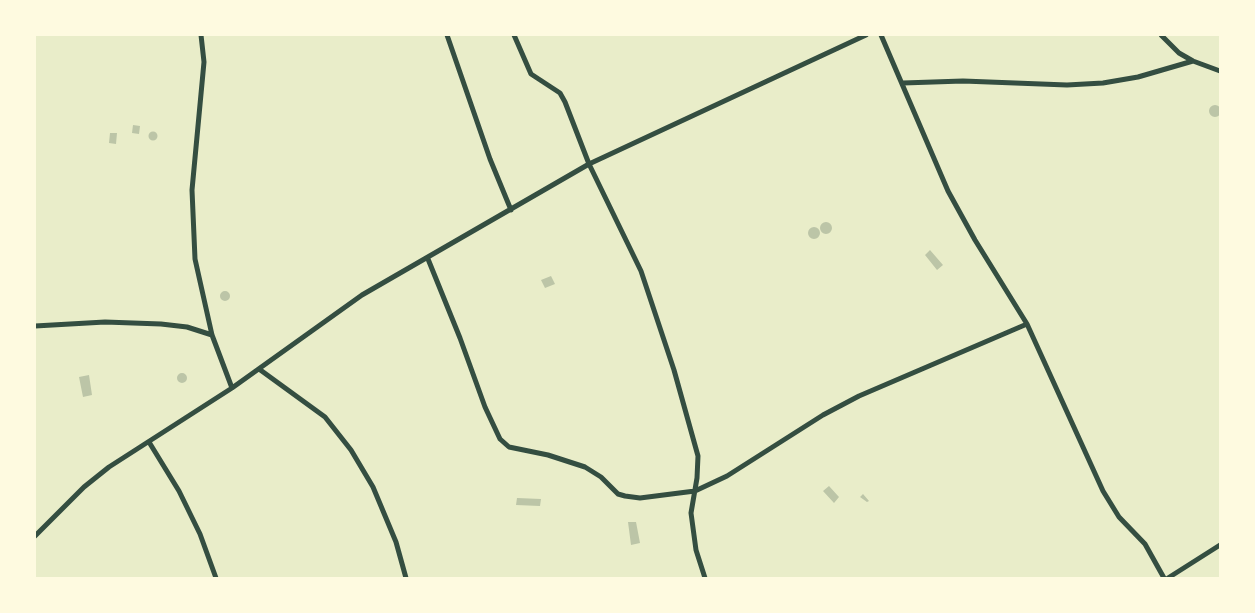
<!DOCTYPE html>
<style>
body{margin:0}
#map{position:relative;width:1255px;height:613px;overflow:hidden;background:#e9edc9;font-family:"Nunito Sans",sans-serif}
canvas{display:block}
.frame{position:absolute;inset:0;border:36px solid #fefae0;pointer-events:none}
</style>
<div id="map">
<canvas width="1255" height="613"></canvas>
<div class="frame"></div>
</div>
<script>
const ctx = document.querySelector('canvas').getContext('2d');
ctx.lineJoin = 'round';
function paint(path, color) {
  ctx.fillStyle = color;
  ctx.fill(path, 'evenodd');
}
function toPath(rows) {
  const path = new Path2D();
  for (const r of rows) {
    if (r.length === 3) {
      path.moveTo(r[0] + r[2], r[1]);
      path.arc(r[0], r[1], r[2], 0, 2 * Math.PI);
      continue;
    }
    path.moveTo(r[0], r[1]);
    for (let i = 2; i < r.length; i += 2) path.lineTo(r[i], r[i + 1]);
  }
  return path;
}
function strokePath(path, color, width, dash) {
  ctx.strokeStyle = color;
  ctx.lineWidth = width;
  ctx.lineCap = dash ? 'butt' : 'round';
  ctx.setLineDash(dash || []);
  ctx.stroke(path);
}
paint(toPath([
 [1215,111,6],
 [133,125,140,126,139,134,132,133],
 [153,136,4.5],
 [110,133,117,133,116,144,109,143],
 [826,228,6],
 [814,233,6],
 [930,250,943,265,937,270,925,255],
 [551,276,555,284,545,288,541,280],
 [225,296,5],
 [182,378,5],
 [89,375,92,395,83,397,79,377],
 [829,486,839,497,834,503,823,491],
 [863,494,869,501,867,502,860,497],
 [517,498,541,499,540,506,516,505],
 [628,522,636,522,640,543,631,545]
]), '#bcc5a7');
strokePath(toPath([
 [201,35,204,62,192,190,195,259,212,335,232,388],
 [447,35,490,159,511,210],
 [514,35,531,74,560,93,565,102,589,164,641,271,674,370,698,456,697,478,691,513,696,550,705,578],
 [881,35,948,191,975,240,1027,324,1103,491,1119,517,1145,544,1164,578],
 [1161,35,1179,53,1193,61,1220,71],
 [903,83,963,81,1067,85,1103,83,1138,77,1193,61],
 [428,259,460,338,485,407,500,439,509,447,548,455,585,467,601,477,618,494,625,496,640,498,695,491,727,476,823,415,859,396,1027,324],
 [35,326,105,322,161,324,187,327,212,335],
 [259,369,325,417,351,450,373,487,396,542,406,578],
 [149,442,179,491,200,534,216,578],
 [35,536,84,487,109,467,232,388,362,295,589,164,866,35],
 [1168,578,1220,545]
]), '#344e41', 5);
</script>
